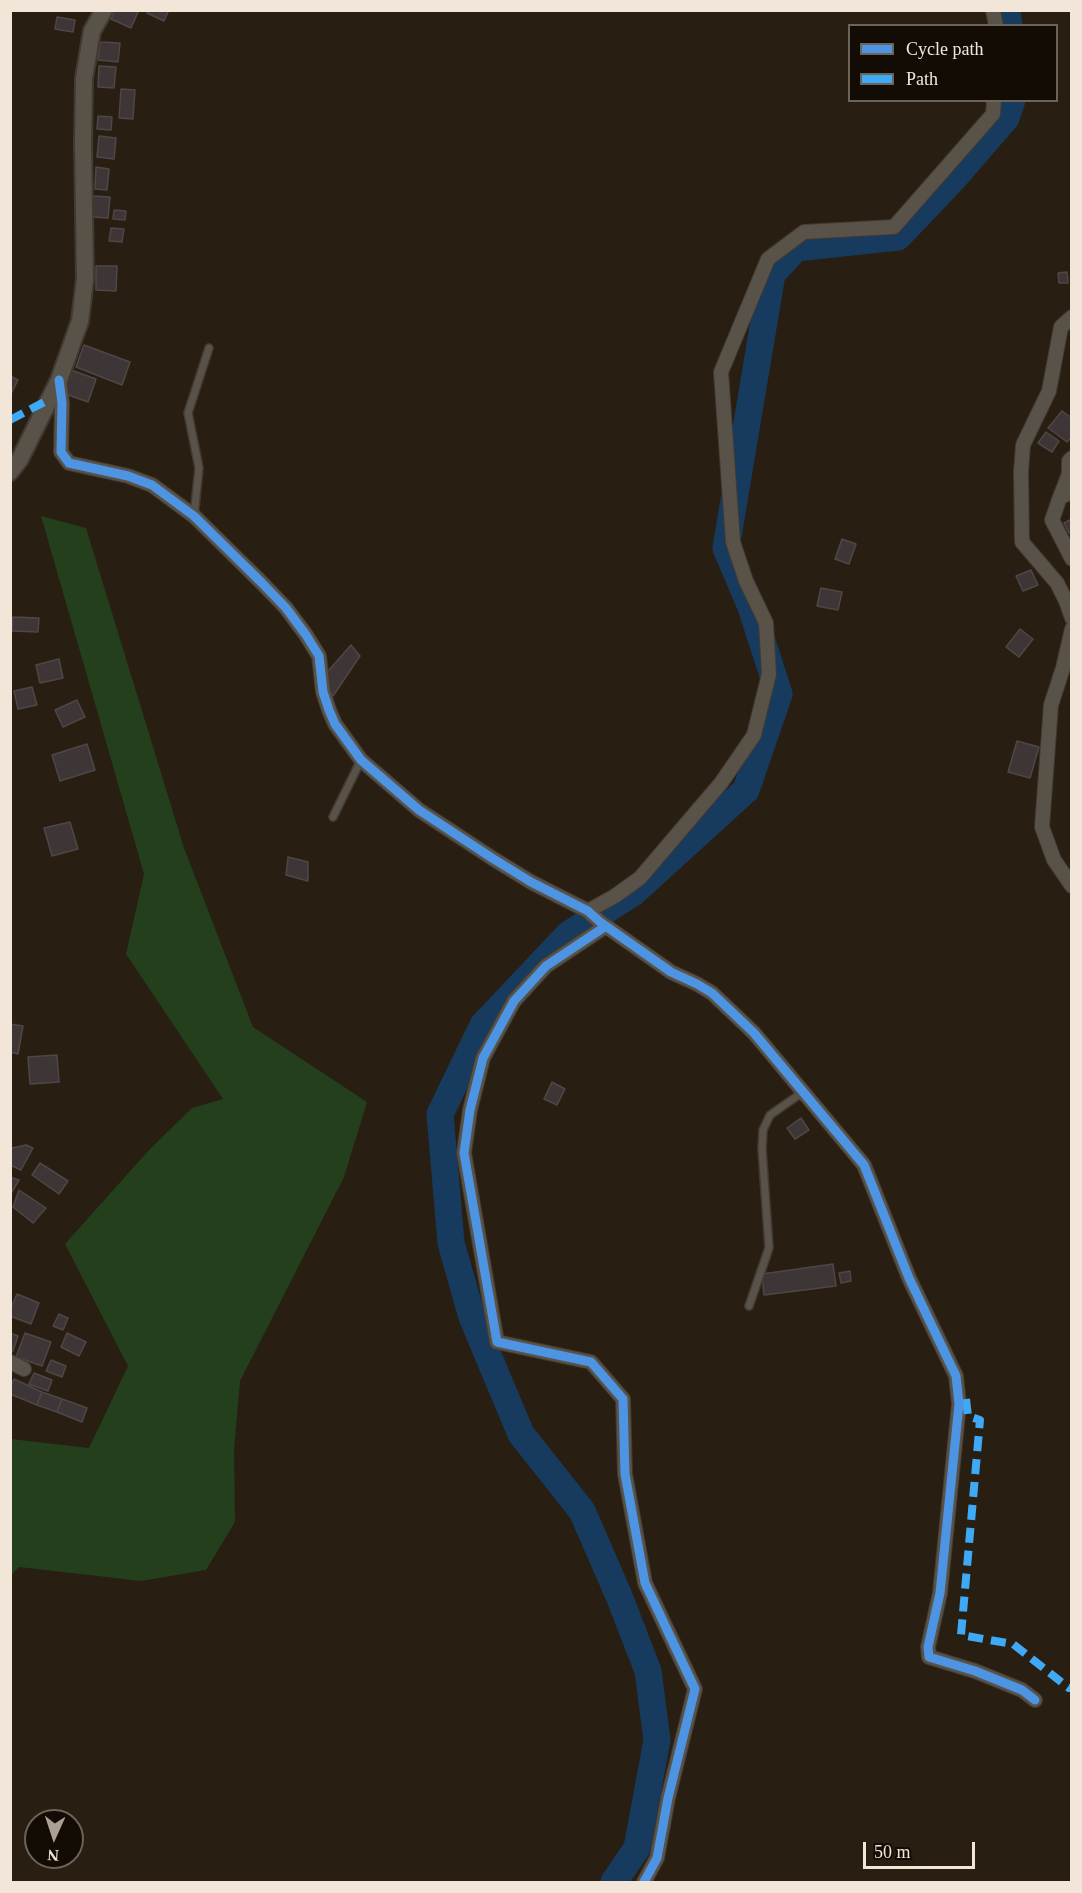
<!DOCTYPE html>
<style>
body{margin:0}
#map{position:relative;width:1082px;height:1893px;overflow:hidden;background:#281f12;font-family:Georgia,serif}
canvas{display:block}
.frame{position:absolute;inset:0;border:12px solid #f2e6d8;pointer-events:none}
.legend{position:absolute;left:848px;top:24px;width:210px;height:78px;box-sizing:border-box;background:#130c04;border:2px solid #6c6359;margin:0;padding:8px 10px;list-style:none;font-size:18px;color:#f2e6d8}
.legend li{display:flex;align-items:center;gap:12px;height:30px}
.legend b{width:30px;border:2px solid #6c6359}
.north{position:absolute;left:24px;top:1809px;width:60px;height:60px;box-sizing:border-box;background:#130c04;border:2px solid #6c6359;border-radius:50%;rotate:183deg;font-size:16px;font-weight:700;line-height:24px;text-align:center;color:#f2e6d8}
.north::after{content:'';display:block;margin:auto;width:21px;height:27px;background:#aba093;clip-path:polygon(50% 0,100% 100%,50% 72%,0 100%)}
.scale{position:absolute;left:863px;top:1842px;width:112px;height:27px;box-sizing:border-box;border:3px solid #f2e6d8;border-top:0;padding-left:8px;font-size:18px;line-height:21px;white-space:nowrap;color:#f2e6d8;-webkit-text-stroke:4px #130c04;paint-order:stroke}
</style>
<div id="map">
<canvas width="1082" height="1893"></canvas>
<div class="frame"></div>
<ul class="legend">
<li><b style="height:8px;background:#4d94e3"></b>Cycle path</li>
<li><b style="height:8px;background:#3fa9f5"></b>Path</li>
</ul>
<div class="north">N</div>
<div class="scale">50 m</div>
</div>
<script>
const ctx = document.querySelector('canvas').getContext('2d');
ctx.lineJoin = 'round';
function paint(path, color) {
  ctx.fillStyle = color;
  ctx.fill(path, 'evenodd');
}
function toPath(rows) {
  const path = new Path2D();
  for (const r of rows) {
    path.moveTo(r[0], r[1]);
    for (let i = 2; i < r.length; i += 2) path.lineTo(r[i], r[i + 1]);
  }
  return path;
}
function strokePath(path, color, width, dash) {
  ctx.strokeStyle = color;
  ctx.lineWidth = width;
  ctx.lineCap = dash ? 'butt' : 'round';
  ctx.setLineDash(dash || []);
  ctx.stroke(path);
}
paint(toPath([
 [41,516,86,528,184,848,253,1027,367,1102,344,1177,240,1381,234,1450,235,1522,206,1570,141,1581,19,1567,11,1575,11,1439,89,1448,128,1366,65,1244,149,1150,192,1108,223,1099,126,954,144,874]
]), '#233f1c');
strokePath(toPath([
 [1007,10,1009,26],
 [614,1882,637,1848,657,1740,648,1671,619,1596,582,1511,521,1434,472,1317,451,1243,440,1114,483,1025,569,934,633,893,746,790,779,694,751,607,726,548,772,274,796,248,898,237,955,177,1006,118,1012,100]
]), '#173b5f', 27);
const building = toPath([
 [115,10,139,10,131,28,111,19,115,10],
 [148,10,169,10,164,21,147,13,148,10],
 [57,17,75,20,73,32,55,29,57,17],
 [100,42,120,43,118,62,98,60,100,42],
 [99,66,116,67,114,88,98,87,99,66],
 [121,89,135,90,133,119,119,118,121,89],
 [98,116,112,117,111,130,97,129,98,116],
 [99,136,116,138,114,159,97,157,99,136],
 [96,167,109,169,107,190,95,189,96,167],
 [93,196,110,197,108,218,91,217,93,196],
 [114,210,126,211,125,220,113,219,114,210],
 [111,228,124,229,122,242,109,241,111,228],
 [96,266,117,266,116,291,96,290,96,266],
 [1067,272,1068,283,1059,283,1058,273,1067,272],
 [84,345,130,362,122,385,76,367,84,345],
 [71,370,96,379,88,402,63,393,71,370],
 [10,376,18,380,10,396,10,376],
 [1062,411,1072,418,1072,436,1067,442,1048,428,1062,411],
 [1046,432,1059,441,1052,452,1038,443,1046,432],
 [1072,519,1072,531,1069,533,1064,523,1072,519],
 [842,539,856,544,849,564,835,559,842,539],
 [1031,570,1038,585,1023,591,1016,576,1031,570],
 [821,588,842,592,838,610,817,606,821,588],
 [13,617,39,618,38,632,12,631,13,617],
 [1020,629,1033,639,1019,657,1006,647,1020,629],
 [351,645,360,656,333,696,323,677,351,645],
 [59,659,63,678,40,683,36,665,59,659],
 [32,687,37,705,18,709,14,691,32,687],
 [77,700,85,717,63,727,55,710,77,700],
 [1017,741,1039,747,1030,778,1008,772,1017,741],
 [87,744,95,770,60,781,52,755,87,744],
 [70,822,78,849,52,856,44,828,70,822],
 [288,857,308,862,308,881,286,875,288,857],
 [10,1024,23,1026,18,1054,10,1052,10,1024],
 [57,1055,59,1082,30,1084,28,1057,57,1055],
 [552,1082,565,1089,557,1105,544,1099,552,1082],
 [801,1118,809,1130,795,1139,787,1128,801,1118],
 [26,1145,33,1148,21,1170,10,1165,10,1152,12,1148,26,1145],
 [40,1163,68,1181,59,1194,32,1175,40,1163],
 [10,1177,19,1180,12,1192,10,1191,10,1177],
 [19,1190,46,1208,33,1223,13,1207,19,1190],
 [833,1264,836,1286,764,1295,762,1274,833,1264],
 [850,1271,851,1281,841,1283,839,1273,850,1271],
 [17,1294,39,1303,31,1324,10,1316,10,1310,17,1294],
 [59,1314,68,1318,63,1330,53,1326,59,1314],
 [10,1333,18,1336,13,1351,10,1351,10,1333],
 [25,1333,51,1342,42,1366,16,1357,25,1333],
 [67,1333,86,1342,79,1356,61,1347,67,1333],
 [51,1360,66,1366,62,1377,46,1371,51,1360],
 [34,1373,52,1380,48,1391,29,1384,34,1373],
 [14,1379,42,1392,37,1405,10,1394,10,1388,14,1379],
 [42,1392,62,1399,57,1412,37,1405,42,1392],
 [62,1399,87,1408,82,1422,57,1412,62,1399]
]);
paint(building, '#3e3536');
strokePath(building, '#4f4747', 1.5);
const service = toPath([
 [194,516,199,468,188,413,209,348],
 [333,817,361,760],
 [749,1306,769,1248,762,1149,763,1130,770,1115,803,1092]
]);
const minor = toPath([
 [993,10,996,26],
 [1072,317,1061,327,1049,391,1023,445,1021,472,1022,542,1057,583,1066,601,1072,618],
 [59,380,62,403,61,452,69,463,128,476,152,485,194,516,262,583,286,608,306,635,319,656,323,692,329,710,335,724,361,760,419,810,492,858,531,882,588,911,600,922,671,972,697,984,712,993,754,1033,864,1165,909,1278,956,1376,959,1404,940,1593,928,1647,929,1657,975,1671,1022,1690,1035,1700],
 [1072,492,1060,497,1052,520,1072,559],
 [1060,497,1069,474,1069,461,1072,458],
 [1072,629,1063,668,1051,705,1042,827,1054,860,1072,886],
 [588,911,615,896,640,878,721,783,754,735,769,674,766,623,746,581,733,542,721,372,768,259,804,232,894,227,993,114,994,100],
 [606,926,546,966,514,1001,483,1058,470,1110,464,1153,497,1342,591,1362,623,1399,625,1474,645,1583,695,1689,668,1798,657,1858,644,1882],
 [10,1362,24,1369]
]);
const tertiary = toPath([
 [10,472,20,459,59,380,80,321,85,279,83,143,84,78,92,31,104,10]
]);
strokePath(service, '#423a31', 10);
strokePath(minor, '#423a31', 16);
strokePath(tertiary, '#423a31', 20);
strokePath(service, '#595249', 7);
strokePath(minor, '#595249', 14);
strokePath(tertiary, '#595249', 16);
strokePath(toPath([
 [10,420,50,399],
 [966,1399,968,1416,980,1420,961,1635,1013,1644,1069,1688,1072,1688]
]), '#3fa9f5', 8, [15, 8]);
strokePath(toPath([
 [59,380,62,403,61,452,69,463,128,476,152,485,194,516,262,583,286,608,306,635,319,656,323,692,329,710,335,724,361,760,419,810,492,858,531,882,588,911,600,922,671,972,697,984,712,993,754,1033,864,1165,909,1278,956,1376,959,1404,940,1593,928,1647,929,1657,975,1671,1022,1690,1035,1700],
 [606,926,546,966,514,1001,483,1058,470,1110,464,1153,497,1342,591,1362,623,1399,625,1474,645,1583,695,1689,668,1798,657,1858,644,1882]
]), '#4d94e3', 9);
</script>
